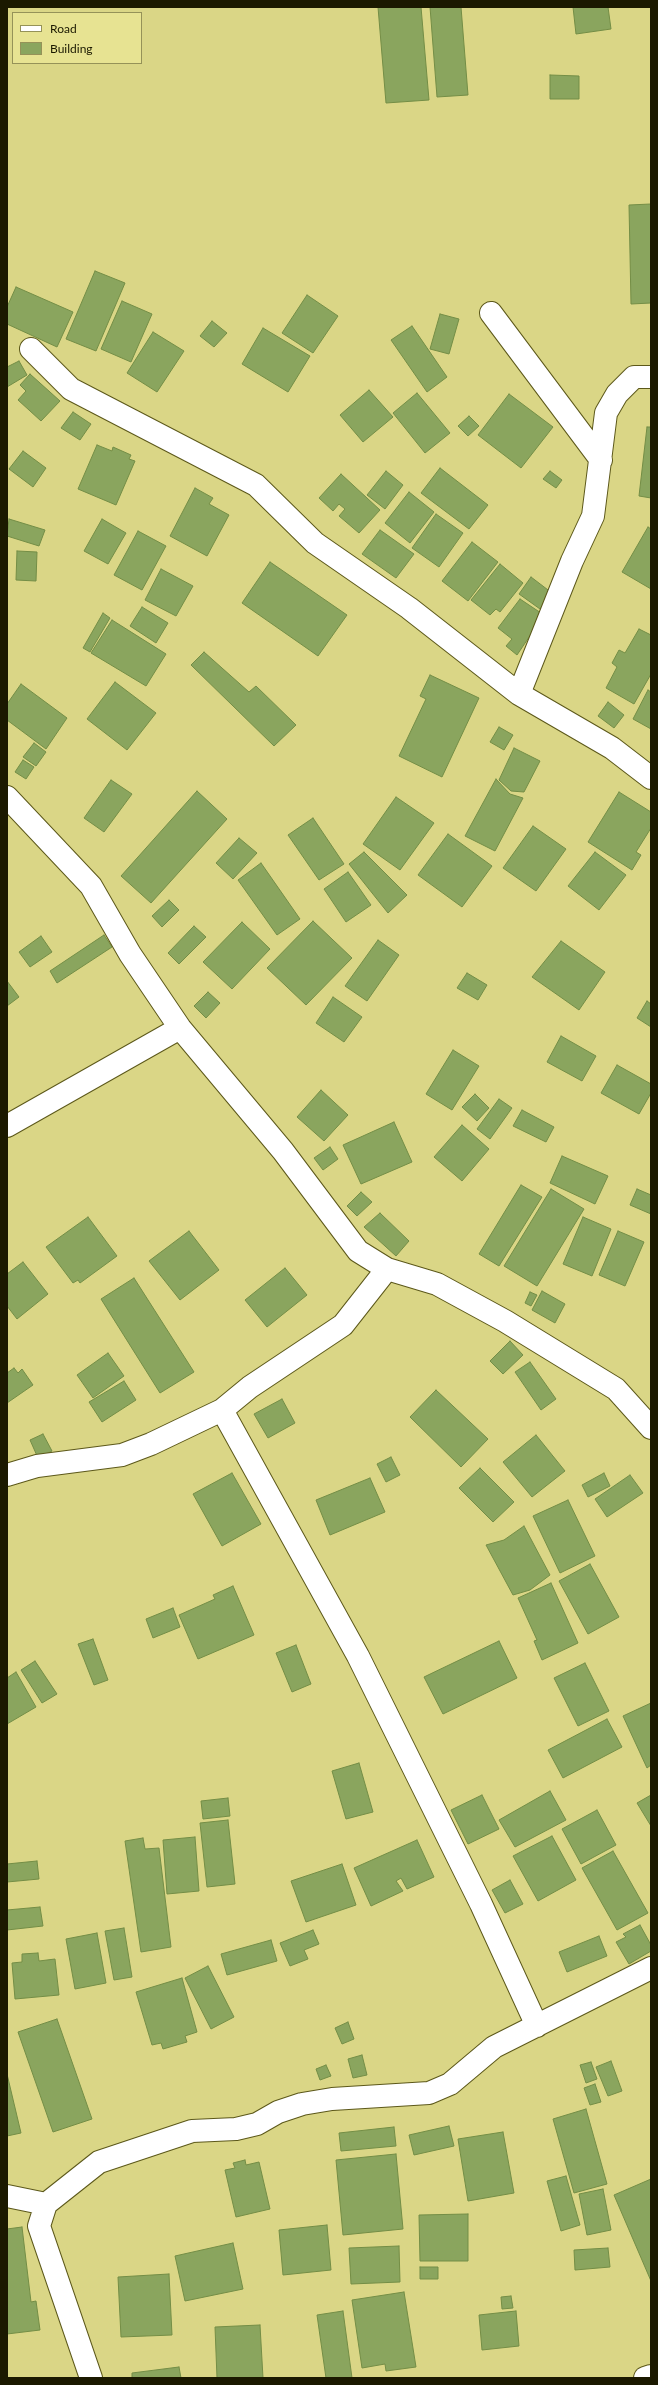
<!DOCTYPE html>
<style>
body{margin:0}
#map{position:relative;width:658px;height:2385px;overflow:hidden;background:#dad686;font-family:Lato,sans-serif}
canvas{display:block}
.frame{position:absolute;inset:0;border:8px solid #1b1900;pointer-events:none}
.legend{position:absolute;left:12px;top:12px;width:130px;height:52px;box-sizing:border-box;background:#e7e392;border:1px solid #959258;margin:0;padding:5px 7px;list-style:none;font-size:12px;color:#1b1900}
.legend li{display:flex;align-items:center;gap:8px;height:20px}
.legend b{width:20px;border:1px solid #959258}
</style>
<div id="map">
<canvas width="658" height="2385"></canvas>
<div class="frame"></div>
<ul class="legend">
<li><b style="height:5px;background:#fff"></b>Road</li>
<li><b style="height:11px;background:#8aa55e"></b>Building</li>
</ul>
</div>
<script>
const ctx = document.querySelector('canvas').getContext('2d');
ctx.lineJoin = 'round';
function paint(path, color) {
  ctx.fillStyle = color;
  ctx.fill(path, 'evenodd');
}
function toPath(rows) {
  const path = new Path2D();
  for (const r of rows) {
    path.moveTo(r[0], r[1]);
    for (let i = 2; i < r.length; i += 2) path.lineTo(r[i], r[i + 1]);
  }
  return path;
}
function strokePath(path, color, width, dash) {
  ctx.strokeStyle = color;
  ctx.lineWidth = width;
  ctx.lineCap = dash ? 'butt' : 'round';
  ctx.setLineDash(dash || []);
  ctx.stroke(path);
}
const building = toPath([
 [378,7,421,7,429,100,386,103,378,7],
 [430,7,461,7,468,95,437,97,430,7],
 [573,7,608,7,611,29,576,34,573,7],
 [550,75,579,76,579,99,550,99,550,75],
 [651,204,651,303,631,304,629,205,651,204],
 [95,271,125,283,96,351,66,339,95,271],
 [16,287,73,312,57,347,7,324,7,307,16,287],
 [307,295,338,316,313,353,282,333,307,295],
 [122,301,152,314,131,362,101,349,122,301],
 [440,314,459,319,449,354,430,349,440,314],
 [212,321,227,333,214,347,200,336,212,321],
 [412,326,447,377,427,392,391,340,412,326],
 [263,328,310,356,288,392,242,364,263,328],
 [153,332,184,351,157,392,127,373,153,332],
 [19,361,27,375,7,387,7,367,19,361],
 [30,374,60,401,41,421,18,400,26,391,20,385,30,374],
 [369,390,393,417,363,442,340,415,369,390],
 [417,393,450,433,425,453,393,413,417,393],
 [509,394,553,427,521,468,478,435,509,394],
 [73,412,91,424,80,440,61,428,73,412],
 [469,416,479,426,468,436,458,426,469,416],
 [647,427,651,427,651,498,639,496,647,427],
 [97,445,112,451,113,447,131,455,129,459,135,461,116,505,78,489,97,445],
 [23,451,46,468,33,487,9,469,23,451],
 [440,468,488,505,469,529,421,493,440,468],
 [386,471,403,485,385,509,367,495,386,471],
 [550,471,562,480,556,488,543,479,550,471],
 [341,474,380,510,359,533,339,516,345,509,339,504,333,511,319,498,341,474],
 [195,488,213,498,209,504,229,515,207,556,170,536,195,488],
 [409,492,434,512,410,543,385,523,409,492],
 [436,514,463,533,439,567,412,548,436,514],
 [9,519,45,530,39,546,7,536,9,519],
 [102,519,126,533,108,564,84,551,102,519],
 [648,527,651,529,651,589,622,572,648,527],
 [380,530,414,554,396,578,362,554,380,530],
 [138,531,166,546,142,590,114,575,138,531],
 [472,542,498,562,468,601,442,581,472,542],
 [17,551,37,552,36,581,16,580,17,551],
 [270,562,347,615,318,656,242,603,270,562],
 [500,564,523,583,500,612,496,609,490,615,471,600,500,564],
 [161,569,193,586,176,616,145,600,161,569],
 [531,577,552,593,540,609,519,594,531,577],
 [520,599,544,615,517,655,506,646,512,639,498,628,520,599],
 [142,607,168,623,156,643,130,626,142,607],
 [103,613,110,618,90,652,83,648,103,613],
 [112,620,166,654,146,686,91,653,112,620],
 [639,629,651,635,651,674,634,704,606,688,617,667,612,663,619,650,625,653,639,629],
 [204,652,249,692,256,686,296,725,274,746,191,665,204,652],
 [430,675,479,698,442,777,399,756,426,699,420,696,430,675],
 [115,682,156,713,127,750,87,719,115,682],
 [21,684,67,718,46,749,7,720,7,704,21,684],
 [648,690,651,692,651,729,633,719,648,690],
 [608,702,624,715,614,728,598,716,608,702],
 [499,727,513,735,504,750,490,742,499,727],
 [34,743,46,752,36,766,23,757,34,743],
 [514,748,540,761,524,792,511,791,499,780,514,748],
 [23,760,34,767,26,779,15,772,23,760],
 [496,779,510,794,523,798,495,851,465,836,496,779],
 [111,780,132,794,104,832,84,818,111,780],
 [197,791,227,819,151,903,121,876,197,791],
 [619,792,651,812,651,828,636,852,641,855,632,870,588,842,619,792],
 [396,797,434,823,400,870,363,844,396,797],
 [313,818,344,864,319,880,288,835,313,818],
 [533,826,566,849,536,891,503,868,533,826],
 [448,834,492,866,462,907,418,875,448,834],
 [239,838,257,853,233,879,216,863,239,838],
 [364,852,407,895,388,913,349,864,364,852],
 [595,852,626,875,599,910,568,886,595,852],
 [261,863,300,919,277,935,238,880,261,863],
 [348,872,371,905,346,922,324,889,348,872],
 [169,900,179,910,162,927,152,916,169,900],
 [313,921,352,958,306,1005,267,968,313,921],
 [242,922,270,949,232,989,203,962,242,922],
 [194,926,206,937,179,964,168,953,194,926],
 [104,935,112,947,57,983,50,971,104,935],
 [41,936,52,952,30,967,19,952,41,936],
 [378,940,399,955,367,1001,345,986,378,940],
 [561,941,605,972,579,1010,532,977,561,941],
 [467,973,487,985,478,1000,457,988,467,973],
 [7,981,19,997,7,1006,7,981],
 [208,992,220,1003,206,1018,194,1006,208,992],
 [333,997,362,1017,344,1042,316,1023,333,997],
 [647,1001,651,1004,651,1027,637,1018,647,1001],
 [561,1036,596,1056,582,1081,547,1062,561,1036],
 [453,1050,479,1066,452,1110,426,1094,453,1050],
 [617,1065,651,1084,651,1093,639,1114,601,1093,617,1065],
 [321,1090,348,1115,324,1141,297,1117,321,1090],
 [475,1094,489,1108,477,1121,462,1107,475,1094],
 [499,1099,512,1108,490,1139,477,1129,499,1099],
 [522,1110,554,1127,546,1142,513,1126,522,1110],
 [394,1122,412,1162,361,1184,343,1145,394,1122],
 [462,1125,489,1149,462,1181,434,1157,462,1125],
 [330,1147,338,1159,323,1170,314,1158,330,1147],
 [562,1156,608,1176,595,1204,550,1183,562,1156],
 [521,1185,542,1197,499,1266,479,1254,521,1185],
 [551,1189,584,1209,537,1286,504,1266,551,1189],
 [637,1189,651,1195,651,1214,630,1205,637,1189],
 [361,1192,372,1202,357,1216,347,1206,361,1192],
 [380,1213,409,1241,396,1256,364,1227,380,1213],
 [88,1217,117,1256,80,1283,78,1280,73,1283,46,1247,88,1217],
 [583,1217,611,1229,592,1276,563,1264,583,1217],
 [189,1231,219,1270,180,1300,149,1261,189,1231],
 [618,1231,644,1242,625,1286,599,1275,618,1231],
 [23,1262,48,1294,17,1319,7,1306,7,1274,23,1262],
 [285,1268,307,1295,267,1327,245,1300,285,1268],
 [134,1278,194,1372,160,1393,101,1299,134,1278],
 [542,1291,565,1304,555,1323,532,1310,542,1291],
 [530,1292,537,1295,531,1306,525,1303,530,1292],
 [510,1341,523,1355,503,1374,490,1361,510,1341],
 [108,1353,124,1376,93,1398,77,1375,108,1353],
 [530,1362,556,1399,541,1410,515,1372,530,1362],
 [14,1368,18,1373,22,1369,33,1385,7,1403,7,1373,14,1368],
 [124,1381,136,1400,102,1422,89,1402,124,1381],
 [436,1390,488,1439,461,1467,410,1417,436,1390],
 [282,1399,295,1423,268,1438,254,1414,282,1399],
 [43,1434,52,1451,38,1458,30,1440,43,1434],
 [536,1435,565,1471,532,1497,503,1462,536,1435],
 [391,1457,400,1475,386,1482,377,1464,391,1457],
 [480,1468,514,1502,493,1522,459,1488,480,1468],
 [232,1473,261,1524,222,1546,193,1494,232,1473],
 [604,1473,610,1486,588,1497,582,1485,604,1473],
 [630,1475,643,1493,607,1517,595,1499,630,1475],
 [370,1478,385,1512,330,1535,316,1500,370,1478],
 [568,1500,595,1556,560,1573,533,1516,568,1500],
 [524,1526,550,1575,530,1590,513,1595,486,1545,504,1540,524,1526],
 [590,1564,619,1617,588,1634,559,1581,590,1564],
 [551,1583,578,1643,542,1660,534,1641,537,1640,518,1598,551,1583],
 [233,1586,254,1635,198,1659,179,1615,215,1599,213,1595,233,1586],
 [173,1608,180,1627,153,1638,146,1619,173,1608],
 [93,1639,108,1680,94,1685,78,1644,93,1639],
 [499,1641,517,1678,443,1714,424,1677,499,1641],
 [296,1645,311,1684,292,1692,276,1653,296,1645],
 [35,1661,57,1694,42,1703,21,1670,35,1661],
 [585,1663,609,1711,578,1726,554,1678,585,1663],
 [16,1672,36,1707,7,1724,7,1678,16,1672],
 [651,1703,651,1765,647,1768,623,1716,651,1703],
 [607,1719,622,1747,563,1778,548,1750,607,1719],
 [359,1763,373,1812,346,1819,332,1771,359,1763],
 [550,1791,566,1820,515,1847,499,1820,550,1791],
 [482,1795,499,1829,468,1844,451,1810,482,1795],
 [651,1795,651,1826,637,1803,651,1795],
 [228,1798,230,1816,203,1819,201,1801,228,1798],
 [597,1810,616,1845,581,1864,562,1829,597,1810],
 [228,1820,235,1884,207,1887,200,1823,228,1820],
 [552,1836,576,1880,538,1901,513,1856,552,1836],
 [195,1837,199,1891,167,1894,163,1840,195,1837],
 [143,1838,145,1849,159,1848,171,1947,141,1952,125,1841,143,1838],
 [417,1840,434,1877,407,1889,401,1878,396,1881,403,1891,371,1906,354,1868,417,1840],
 [613,1851,648,1913,617,1930,582,1868,613,1851],
 [37,1861,39,1879,7,1882,7,1864,37,1861],
 [342,1864,356,1905,306,1922,291,1881,342,1864],
 [510,1880,523,1904,505,1913,492,1890,510,1880],
 [40,1907,43,1926,7,1930,7,1910,40,1907],
 [640,1925,651,1945,651,1951,629,1964,616,1942,626,1937,623,1934,640,1925],
 [124,1928,132,1977,114,1980,105,1931,124,1928],
 [313,1930,319,1944,304,1950,308,1959,290,1966,280,1943,313,1930],
 [97,1933,106,1983,75,1989,66,1939,97,1933],
 [599,1936,607,1956,567,1972,559,1952,599,1936],
 [271,1940,277,1961,227,1975,221,1954,271,1940],
 [38,1953,39,1961,55,1959,59,1995,15,1999,12,1963,22,1962,22,1954,38,1953],
 [208,1966,234,2017,211,2029,185,1978,208,1966],
 [182,1978,197,2032,185,2036,187,2042,163,2049,161,2043,152,2045,136,1992,182,1978],
 [57,2019,92,2119,53,2132,18,2032,57,2019],
 [348,2022,354,2039,342,2044,335,2028,348,2022],
 [362,2055,367,2075,353,2078,348,2059,362,2055],
 [611,2061,622,2091,608,2096,596,2067,611,2061],
 [591,2062,597,2079,586,2083,580,2065,591,2062],
 [326,2065,331,2076,320,2080,316,2069,326,2065],
 [7,2074,21,2133,7,2136,7,2074],
 [595,2084,601,2102,590,2105,584,2088,595,2084],
 [586,2109,607,2184,574,2193,553,2119,586,2109],
 [449,2126,454,2146,414,2155,409,2135,449,2126],
 [394,2127,396,2146,341,2151,339,2133,394,2127],
 [503,2132,514,2193,468,2201,458,2139,503,2132],
 [396,2154,403,2229,343,2235,336,2160,396,2154],
 [245,2160,246,2165,259,2162,270,2209,236,2217,225,2170,235,2168,233,2163,245,2160],
 [566,2176,580,2225,561,2231,547,2181,566,2176],
 [651,2179,651,2281,614,2195,651,2179],
 [603,2189,611,2230,587,2235,579,2194,603,2189],
 [468,2214,468,2261,420,2261,419,2215,468,2214],
 [327,2225,331,2270,283,2275,279,2230,327,2225],
 [22,2227,31,2302,36,2301,40,2330,7,2334,7,2229,22,2227],
 [233,2243,243,2289,185,2301,175,2256,233,2243],
 [399,2246,400,2282,351,2284,349,2248,399,2246],
 [608,2248,610,2267,575,2270,574,2250,608,2248],
 [420,2267,438,2267,438,2279,420,2279,420,2267],
 [169,2274,172,2335,121,2337,118,2277,169,2274],
 [404,2292,416,2367,386,2371,385,2364,362,2368,352,2300,404,2292],
 [511,2296,513,2308,502,2309,501,2297,511,2296],
 [343,2311,352,2378,326,2378,317,2315,343,2311],
 [516,2311,519,2346,482,2350,479,2315,516,2311],
 [260,2325,263,2378,217,2378,215,2327,260,2325],
 [179,2367,181,2378,132,2378,132,2373,179,2367]
]);
paint(building, '#8aa55e');
strokePath(building, '#738d46', 1);
const street = toPath([
 [491,313,601,460],
 [31,349,71,389,256,485,315,543,409,608,519,694,612,748,651,778],
 [519,694,572,561,593,516,606,413,617,394,634,377,651,377],
 [7,797,91,886,130,954,180,1028,283,1151,358,1251,387,1269,437,1284,505,1321,616,1389,651,1428],
 [7,1126,180,1028],
 [222,1410,358,1656,481,1904,537,2026],
 [7,1475,37,1466,122,1455,151,1444,222,1410,250,1387,343,1325,387,1269],
 [7,2196,46,2204],
 [91,2378,39,2226,46,2204,99,2162,192,2131,236,2129,257,2124,278,2112,302,2104,332,2099,429,2093,450,2084,494,2047,651,1968]
]);
const secondary = toPath([
 [645,2378,651,2376]
]);
strokePath(street, '#5c581a', 24);
strokePath(secondary, '#5c581a', 24);
strokePath(street, '#fff', 22);
strokePath(secondary, '#fff', 22);
</script>
